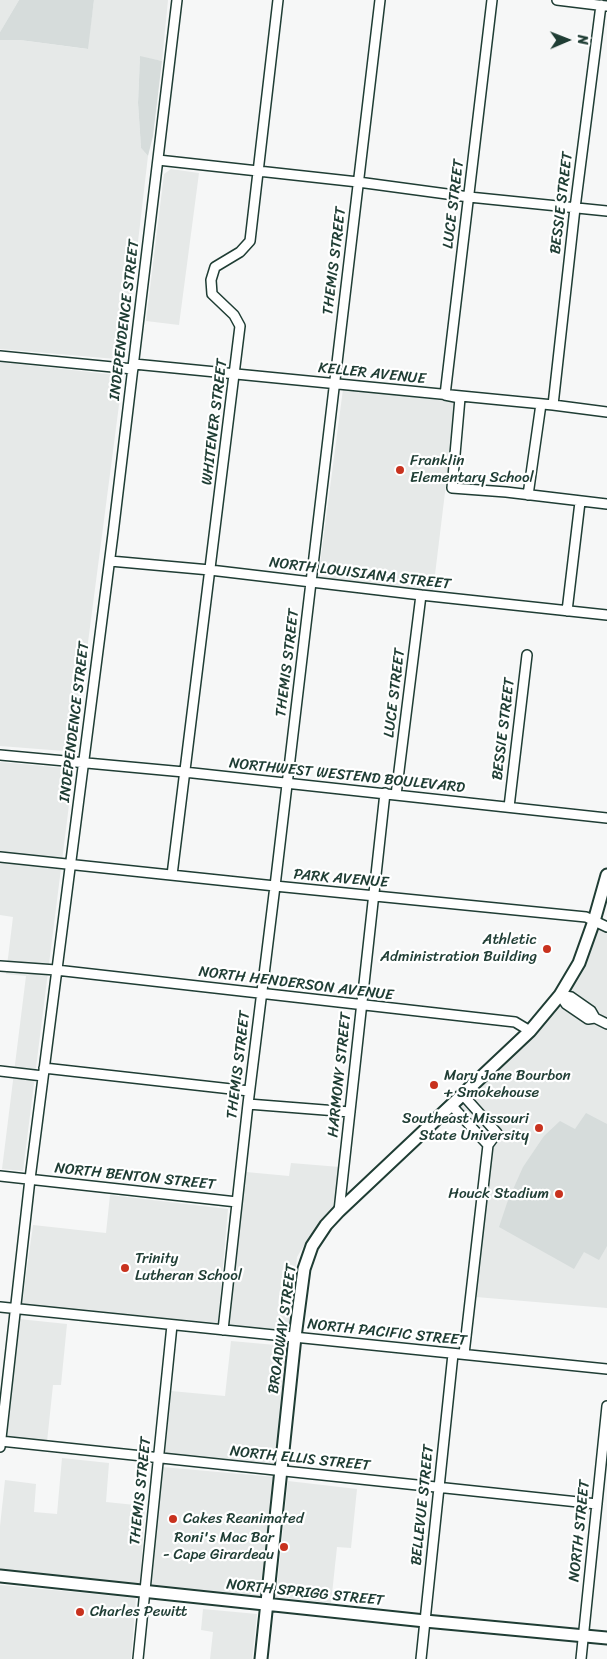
<!DOCTYPE html>
<style>
body{margin:0}
#map{position:relative;width:607px;height:1659px;overflow:hidden;background:#f6f7f7;font-family:Sriracha,sans-serif}
canvas{display:block}
.north{position:absolute;left:542px;top:15px;width:50px;height:50px;-webkit-text-stroke:4px #fff;paint-order:stroke;rotate:89deg;font-size:14px;font-weight:700;line-height:20px;text-align:center;color:#1f3d34}
.north::after{content:'';display:block;margin:auto;width:18px;height:22px;background:#1f3d34;clip-path:polygon(50% 0,100% 100%,50% 72%,0 100%)}
</style>
<div id="map">
<canvas width="607" height="1659"></canvas>
<div class="north">N</div>
</div>
<script>
const ctx = document.querySelector('canvas').getContext('2d');
ctx.lineJoin = 'round';
function paint(path, color) {
  ctx.fillStyle = color;
  ctx.fill(path, 'evenodd');
}
function toPath(rows) {
  const path = new Path2D();
  for (const r of rows) {
    path.moveTo(r[0], r[1]);
    for (let i = 2; i < r.length; i += 2) path.lineTo(r[i], r[i + 1]);
  }
  return path;
}
function strokePath(path, color, width, dash) {
  ctx.strokeStyle = color;
  ctx.lineWidth = width;
  ctx.lineCap = dash ? 'butt' : 'round';
  ctx.setLineDash(dash || []);
  ctx.stroke(path);
}
function write(font, color, halo, rows, align = 'center') {
  ctx.font = font + ' Sriracha,sans-serif';
  ctx.lineWidth = 4.5;
  ctx.setLineDash([]);
  ctx.textBaseline = 'middle';
  ctx.strokeStyle = halo;
  ctx.fillStyle = color;
  for (const [text, x, y, turn = 0] of rows) {
    ctx.save();
    ctx.translate(x, y);
    ctx.rotate((+turn || 0) * Math.PI / 180);
    ctx.textAlign = isNaN(turn) ? turn : align;
    if (halo) ctx.strokeText(text, 0, 0);
    ctx.fillText(text, 0, 0);
    ctx.restore();
  }
}
paint(toPath([
 [0,0,19,0,0,32],
 [94,0,168,0,162,61,140,57,138,103,141,148,148,156,125,353,116,359,0,349,0,40,20,40,87,49],
 [171,169,199,173,179,325,146,321,164,174],
 [0,362,116,375,122,382,75,742,64,751,0,746],
 [343,389,456,402,433,591,318,579],
 [0,762,64,768,71,775,72,781,23,1171,2,1169,26,976,6,974,13,917,0,915],
 [594,921,607,927,607,1308,476,1297,478,1279,473,1273,488,1145,452,1106,560,995],
 [291,1163,340,1167,336,1206,306,1242,297,1257,290,1331,228,1327,246,1172,289,1176],
 [110,1195,228,1209,218,1323,22,1304,33,1225,106,1233],
 [19,1319,67,1324,61,1385,53,1385,47,1442,7,1438],
 [231,1341,287,1346,275,1464,165,1453,171,1391,225,1396],
 [62,1458,109,1463,106,1502,145,1506,140,1584,0,1571,0,1526,5,1480,36,1484,34,1512,57,1514],
 [162,1467,275,1477,261,1598,151,1589],
 [288,1481,357,1489,351,1548,337,1547,331,1603,276,1597],
 [0,1585,136,1598,131,1659,0,1659],
 [203,1609,257,1614,252,1659,210,1659,213,1632,201,1630]
]), '#e6e9e8');
paint(toPath([
 [19,0,94,0,88,49,20,40,0,40,0,32],
 [140,56,162,61,153,136,148,156,141,148,138,103],
 [586,1113,607,1124,607,1246,599,1260,584,1252,574,1269,499,1227,507,1203,523,1167,544,1136,560,1121,575,1129]
]), '#d6dcdb');
const minor = toPath([
 [492,0,445,395,460,398,452,488,506,492,607,504],
 [557,0,606,6],
 [158,160,358,182,469,197,607,211],
 [0,356,133,369],
 [134,364,553,405,607,412],
 [553,405,575,208,601,5],
 [528,495,541,404],
 [110,561,210,570,421,595,607,615],
 [567,611,580,502],
 [0,755,184,772,607,818],
 [396,795,421,595],
 [509,807,527,655],
 [0,857,275,886,586,917,607,927],
 [172,875,240,326,234,315,212,294,211,280,215,267,240,252,250,241,278,0],
 [0,966,56,970,515,1022,530,1031],
 [560,995,566,1004,588,1019,595,1018,607,1024],
 [560,995,571,997,591,1011,595,1018],
 [44,1068,249,1091],
 [0,1071,43,1076],
 [463,1095,497,1133,488,1145,464,1354],
 [248,1104,350,1112],
 [452,1106,488,1145],
 [0,1176,237,1202],
 [339,1211,385,793],
 [0,1307,607,1369],
 [223,1330,248,1104,275,886,380,0],
 [0,1441,597,1504],
 [0,1447,30,1179,113,534,177,0],
 [138,1659,172,1325],
 [421,1659,453,1354],
 [581,1659,607,1406]
]);
const major = toPath([
 [0,1576,425,1621,607,1638],
 [261,1659,295,1337,304,1269,312,1246,326,1225,339,1211,530,1031,560,995,579,963,594,921,607,875]
]);
strokePath(minor, '#1f3d34', 12);
strokePath(major, '#1f3d34', 15);
strokePath(minor, '#fff', 9);
strokePath(major, '#fff', 11);
for (const [x, y, r, color] of [
 [400,470,5,"#c8321e"],
 [547,949,5,"#c8321e"],
 [434,1085,5,"#c8321e"],
 [539,1128,5,"#c8321e"],
 [559,1194,5,"#c8321e"],
 [125,1268,5,"#c8321e"],
 [173,1519,5,"#c8321e"],
 [284,1547,5,"#c8321e"],
 [80,1612,5,"#c8321e"]
]) {
  const dot = new Path2D();
  dot.arc(x, y, r, 0, 2 * Math.PI);
  ctx.fillStyle = color;
  ctx.fill(dot);
  strokePath(dot, '#fff', 2);
}
write('15px', '#1f3d34', '#fff', [
 ["BESSIE STREET",562,203,-83],
 ["LUCE STREET",454,204,-83],
 ["THEMIS STREET",335,261,-83],
 ["INDEPENDENCE STREET",125,320,-83],
 ["KELLER AVENUE",372,374,6],
 ["WHITENER STREET",215,422,-83],
 ["NORTH LOUISIANA STREET",360,574,7],
 ["THEMIS STREET",288,663,-83],
 ["LUCE STREET",395,693,-83],
 ["INDEPENDENCE STREET",75,722,-83],
 ["BESSIE STREET",504,729,-83],
 ["NORTHWEST WESTEND BOULEVARD",347,776,6],
 ["PARK AVENUE",341,879,5],
 ["NORTH HENDERSON AVENUE",296,984,7],
 ["THEMIS STREET",239,1065,-83],
 ["HARMONY STREET",340,1075,-84],
 ["NORTH BENTON STREET",135,1177,6],
 ["BROADWAY STREET",283,1329,-82],
 ["NORTH PACIFIC STREET",387,1333,6],
 ["NORTH ELLIS STREET",300,1459,6],
 ["THEMIS STREET",141,1491,-84],
 ["BELLEVUE STREET",423,1505,-84],
 ["NORTH STREET",580,1531,-84],
 ["NORTH SPRIGG STREET",305,1593,6]
]);
write('15px', '#1f3d34', '#fff', [
 ["Franklin",410,461],
 ["Elementary School",410,478],
 ["Athletic",537,940,"right"],
 ["Administration Building",537,957,"right"],
 ["Mary Jane Bourbon",444,1076],
 ["+ Smokehouse",444,1093],
 ["Southeast Missouri",529,1119,"right"],
 ["State University",529,1136,"right"],
 ["Houck Stadium",549,1194,"right"],
 ["Trinity",135,1259],
 ["Lutheran School",135,1276],
 ["Cakes Reanimated",183,1519],
 ["Roni's Mac Bar",274,1538,"right"],
 ["- Cape Girardeau",274,1555,"right"],
 ["Charles Pewitt",90,1612]
], 'left');
</script>
